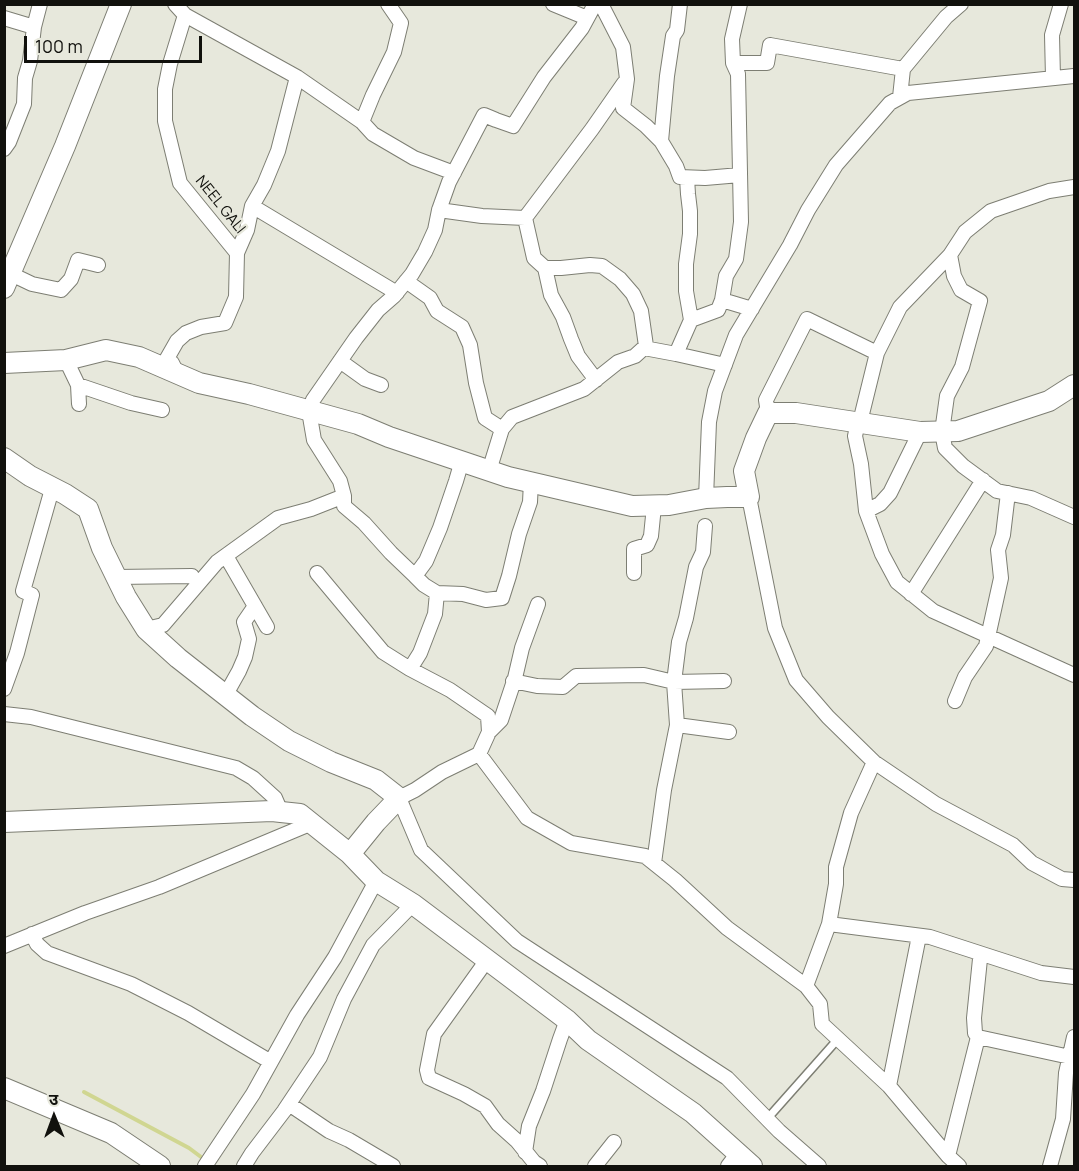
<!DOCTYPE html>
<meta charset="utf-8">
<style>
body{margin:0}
#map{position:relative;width:1079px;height:1171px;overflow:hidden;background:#e7e8dc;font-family:Manrope,"Noto Sans Devanagari",sans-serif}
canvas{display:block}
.frame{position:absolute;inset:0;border:6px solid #11110d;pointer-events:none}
.north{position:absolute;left:24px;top:1087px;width:60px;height:60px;-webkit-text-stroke:4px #e7e8dc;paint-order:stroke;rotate:359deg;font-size:16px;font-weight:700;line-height:24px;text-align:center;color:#11110d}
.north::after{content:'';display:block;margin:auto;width:21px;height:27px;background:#11110d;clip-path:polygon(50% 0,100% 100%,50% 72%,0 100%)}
.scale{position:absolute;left:24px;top:36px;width:178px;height:27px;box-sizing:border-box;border:3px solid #11110d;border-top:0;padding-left:8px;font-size:18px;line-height:21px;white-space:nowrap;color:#11110d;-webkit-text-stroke:4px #e7e8dc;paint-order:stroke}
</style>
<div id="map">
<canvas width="1079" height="1171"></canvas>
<div class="frame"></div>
<div class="north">उ</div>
<div class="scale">100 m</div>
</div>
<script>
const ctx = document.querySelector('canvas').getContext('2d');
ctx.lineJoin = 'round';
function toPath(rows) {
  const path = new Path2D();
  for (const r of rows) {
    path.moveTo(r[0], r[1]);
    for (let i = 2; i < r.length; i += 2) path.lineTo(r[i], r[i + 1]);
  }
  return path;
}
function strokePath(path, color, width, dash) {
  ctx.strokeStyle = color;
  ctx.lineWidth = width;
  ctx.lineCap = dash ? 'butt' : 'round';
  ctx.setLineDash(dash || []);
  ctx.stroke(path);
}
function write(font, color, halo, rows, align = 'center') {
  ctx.font = font + ' Manrope,sans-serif';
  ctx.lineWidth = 4.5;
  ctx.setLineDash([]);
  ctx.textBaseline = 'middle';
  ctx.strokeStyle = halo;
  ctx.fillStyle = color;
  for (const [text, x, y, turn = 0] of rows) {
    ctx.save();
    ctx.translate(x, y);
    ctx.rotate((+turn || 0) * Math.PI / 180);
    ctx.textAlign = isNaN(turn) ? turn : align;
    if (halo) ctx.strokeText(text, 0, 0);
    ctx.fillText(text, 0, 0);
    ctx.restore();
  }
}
strokePath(toPath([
 [84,1092,189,1148,205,1160]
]), '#d0d691', 4);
const lane = toPath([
 [767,1119,838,1039]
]);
const street = toPath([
 [175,4,185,15,297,77,362,122,373,134,414,158,454,173],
 [553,4,587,18],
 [601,4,623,47,627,79,623,108,646,126,661,141,676,166,680,177,705,178,740,175],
 [4,18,34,27],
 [733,63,767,63,770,45,903,69],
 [1053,78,1052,35,1061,4],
 [900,97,903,69,946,17,961,4],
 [362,122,373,95,394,52,401,23,388,4],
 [661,141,667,76,673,36,677,30,680,4],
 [4,149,9,142,24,104,25,78,30,61,34,27,40,4],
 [687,178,688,194,690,211,690,234,686,264,686,291,691,320],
 [1074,187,1049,191,991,211,965,232,950,255,954,276,961,290,980,301,962,367,947,396,942,432,945,448,963,466,997,491,1031,498,1074,517],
 [252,206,397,293],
 [439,210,482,216,525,218,534,258,545,268,561,268,590,265,602,266,620,279,633,294,641,311,646,346,635,356,618,362,584,389,512,417,502,429,489,471],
 [525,218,592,129,624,83],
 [237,253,247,230,252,206,264,185,278,151,297,77],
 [950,255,900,307,877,353,860,422,858,422,855,436,861,464,866,511,882,554,897,582,933,611,1074,675],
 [545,268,551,295,563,317,571,339,578,356,596,380],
 [11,274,32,284,61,290,71,279,78,260,98,265],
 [406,281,430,298,437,311,462,327,470,345,476,383,485,418,502,429],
 [722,300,726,276,736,259,741,222,738,74,733,63,732,39,740,4],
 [644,348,676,354,691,320,718,310,722,300,752,309],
 [676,354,725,365],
 [66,360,78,385,79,404],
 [340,361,365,379,381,385],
 [175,369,172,363,165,362,177,341,186,333,201,327,225,323,236,297,237,253,180,183,165,121,165,89,170,64,185,15],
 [78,385,131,403,162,410],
 [768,413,766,400,807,319,877,353],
 [452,458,461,464,456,481,440,528,426,561,415,576,424,585,437,593,435,614,420,653,410,669,450,690,488,716,489,732,479,754],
 [749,497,775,628,796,680,828,717,874,762,936,804,1013,845,1032,863,1062,879,1074,880],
 [706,498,709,422,715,391,736,335,790,245,808,210,836,165,890,103,908,93,1074,76],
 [866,511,880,504,890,493,920,432],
 [705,526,703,552,696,567,686,618,679,642,674,682,724,681],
 [226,556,267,627],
 [317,573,383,652,410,669],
 [634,573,634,549,647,545,651,536,654,506],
 [415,576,391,553,364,523,344,506,344,496,340,481,314,440,309,411,313,400,356,338,378,310,394,296,412,274,425,252,435,230,439,210,449,182,484,115,496,120,513,126,544,77,582,28,595,4],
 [116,577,192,576],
 [437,593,463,594,486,600,502,598,509,576,519,534,530,502,531,482],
 [911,594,983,480],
 [146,629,163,625,217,562,278,518,311,509,344,496],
 [513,681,537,686,563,687,576,676,644,675,674,682,677,725],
 [4,689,17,653,32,595,23,591,52,489],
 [225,696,239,671,245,657,249,639,244,622,255,606],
 [955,701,965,677,986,646,1001,578,998,550,1003,535,1008,493],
 [4,714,31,717,236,768,253,778,275,798,281,812],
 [489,732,501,720,515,678,522,648,538,604],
 [654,863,664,790,677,725,729,732],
 [829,924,930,937,1041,973,1074,977],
 [32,934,37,944,47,953,131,984,188,1013,271,1062],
 [4,946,85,913,159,887,312,823],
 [487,960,434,1034,427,1070,429,1078,464,1094,485,1106,498,1124,517,1141,534,1162,540,1166],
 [806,986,829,924,836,884,836,867,851,813,874,762],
 [978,1037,1070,1057],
 [889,1086,919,936],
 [289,1104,329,1131,349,1140,393,1166],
 [525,1152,529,1126,543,1091,560,1039,567,1020],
 [948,1156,978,1037,975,1033,974,1018,980,959,979,953],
 [205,1166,253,1094,297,1015,335,957,376,881],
 [244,1166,252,1153,284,1111,320,1057,344,999,373,945,413,904],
 [595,1166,614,1142],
 [728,1166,738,1153],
 [819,1166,779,1131,727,1078,517,941,421,850,399,798,415,790,442,772,479,754,527,818,571,843,645,856,675,880,727,928,806,986,820,1004,822,1024,889,1086,948,1156,959,1166],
 [1050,1166,1063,1119,1066,1073,1074,1037]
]);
const secondary = toPath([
 [4,288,65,146,121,4],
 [4,363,66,360,106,350,139,357,199,383,249,394,358,424,389,437,508,477,632,506,669,505,706,498,727,497,749,497,744,471,756,438,768,413,796,413,920,432,958,431,1049,401,1074,385],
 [4,458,30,476,65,494,88,509,102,548,126,597,146,629,178,658,252,716,289,741,331,762,376,780,399,798,376,822,350,854,376,881,413,904,567,1020,588,1040,693,1113,752,1166],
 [4,822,272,811,281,812,300,814,350,854],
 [4,1088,111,1133,160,1166]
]);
strokePath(lane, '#7d7e73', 10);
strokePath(street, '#7d7e73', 16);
strokePath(secondary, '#7d7e73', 22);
strokePath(lane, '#fff', 7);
strokePath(street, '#fff', 14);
strokePath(secondary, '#fff', 20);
write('15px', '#11110d', '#e7e8dc', [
 ["NEEL GALI",220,205,51]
]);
</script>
